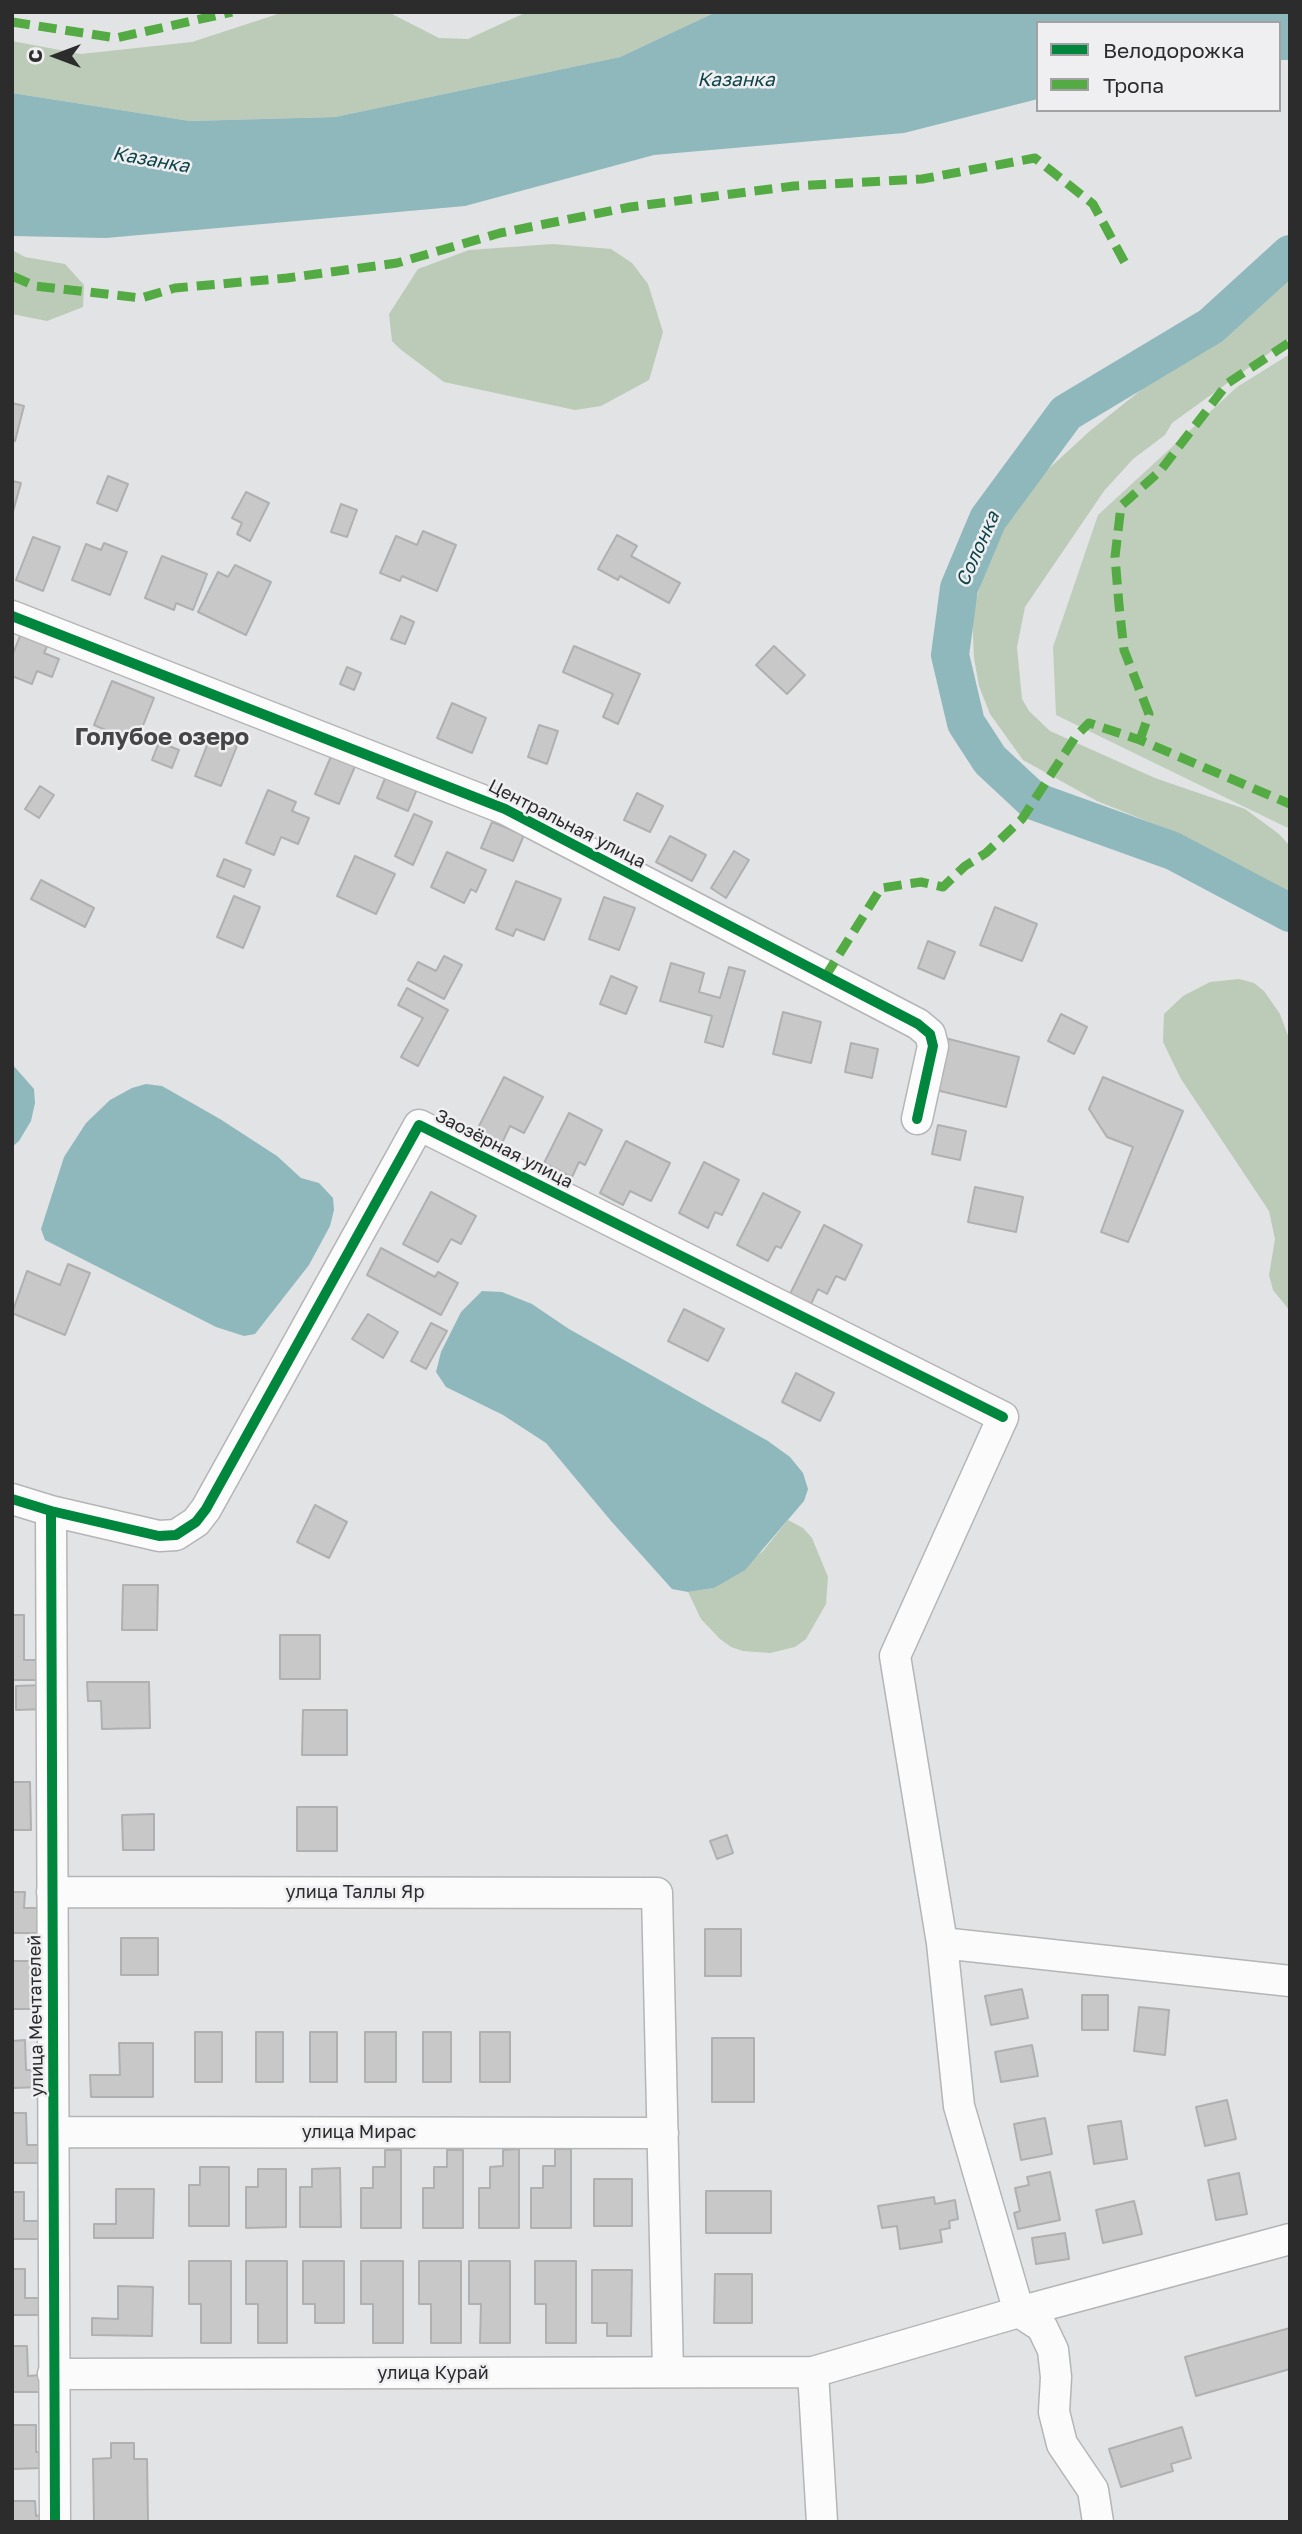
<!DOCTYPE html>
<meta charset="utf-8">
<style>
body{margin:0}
#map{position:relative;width:1302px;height:2534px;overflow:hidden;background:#e2e3e4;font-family:"Golos Text",sans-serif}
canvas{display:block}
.frame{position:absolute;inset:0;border:14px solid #2c2c2d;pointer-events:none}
.legend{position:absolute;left:1036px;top:21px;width:245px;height:91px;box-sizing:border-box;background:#efeff2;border:2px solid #a1a1a3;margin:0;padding:9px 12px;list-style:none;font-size:21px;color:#2c2c2d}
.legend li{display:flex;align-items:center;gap:14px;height:35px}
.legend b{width:35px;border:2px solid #a1a1a3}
.north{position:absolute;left:21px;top:21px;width:70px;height:70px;-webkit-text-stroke:5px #efeff2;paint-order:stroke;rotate:270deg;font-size:19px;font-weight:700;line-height:28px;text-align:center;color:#2c2c2d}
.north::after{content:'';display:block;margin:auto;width:24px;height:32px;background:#2c2c2d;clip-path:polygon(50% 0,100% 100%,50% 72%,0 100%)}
</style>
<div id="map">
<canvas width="1302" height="2534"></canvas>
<div class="frame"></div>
<ul class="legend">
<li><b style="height:9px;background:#00873e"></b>Велодорожка</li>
<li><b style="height:9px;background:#54ab44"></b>Тропа</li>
</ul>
<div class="north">С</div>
</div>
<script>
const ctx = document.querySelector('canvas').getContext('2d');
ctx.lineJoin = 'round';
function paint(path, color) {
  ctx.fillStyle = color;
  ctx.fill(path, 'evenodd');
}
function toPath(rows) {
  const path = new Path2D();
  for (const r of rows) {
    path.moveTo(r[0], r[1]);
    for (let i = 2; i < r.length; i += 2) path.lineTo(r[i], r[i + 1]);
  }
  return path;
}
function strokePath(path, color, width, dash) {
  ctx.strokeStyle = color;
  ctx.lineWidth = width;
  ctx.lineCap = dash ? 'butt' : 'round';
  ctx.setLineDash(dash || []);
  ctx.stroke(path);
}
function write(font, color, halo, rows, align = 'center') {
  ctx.font = font + ' "Golos Text",sans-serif';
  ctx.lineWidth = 5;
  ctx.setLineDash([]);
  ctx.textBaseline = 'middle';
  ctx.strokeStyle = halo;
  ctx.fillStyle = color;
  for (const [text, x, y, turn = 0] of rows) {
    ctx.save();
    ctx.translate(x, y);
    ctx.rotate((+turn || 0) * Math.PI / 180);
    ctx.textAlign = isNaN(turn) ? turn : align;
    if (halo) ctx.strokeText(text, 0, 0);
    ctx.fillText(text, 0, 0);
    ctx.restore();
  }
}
paint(toPath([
 [1290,354,1290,829,1056,715,1053,647,1098,515,1237,387]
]), '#beceba');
paint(toPath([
 [284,12,388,12,439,38,468,39,527,12,716,12,620,57,335,117,190,121,12,93,12,41,81,54,192,42],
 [553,244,611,249,632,263,648,284,663,332,649,380,601,406,575,410,444,382,400,349,392,341,389,314,418,269,469,250],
 [12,250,25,257,65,264,84,285,83,307,47,321,12,314],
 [1290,271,1290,338,1172,423,1165,435,1133,459,1104,491,1025,607,1017,647,1022,699,1029,711,1050,731,1155,778,1245,809,1279,834,1290,846,1290,903,1274,890,1189,838,1097,801,1023,760,990,714,979,686,974,658,972,615,991,547,1014,508,1033,483,1091,430],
 [1239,979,1254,983,1264,991,1280,1014,1290,1041,1290,1311,1273,1290,1269,1275,1275,1239,1269,1211,1181,1079,1163,1042,1164,1014,1183,996,1210,982],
 [788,1520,803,1528,812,1538,828,1577,826,1604,806,1639,795,1647,770,1653,743,1651,731,1647,720,1639,701,1619,688,1592,714,1588,763,1551]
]), '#bbcbb7');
paint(toPath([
 [716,12,1290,12,1290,60,1279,60,1279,23,1038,23,1038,99,904,133,654,155,465,206,106,238,12,236,12,93,190,121,335,117,620,57],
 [12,1064,34,1089,35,1103,31,1121,19,1141,12,1147],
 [146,1084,162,1086,220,1119,277,1156,301,1178,319,1183,333,1198,334,1210,330,1226,309,1265,255,1334,244,1336,216,1327,45,1240,41,1229,64,1157,86,1123,110,1100,132,1088],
 [482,1291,502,1292,532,1304,569,1329,768,1441,790,1457,803,1473,808,1489,804,1501,745,1570,714,1588,688,1592,672,1589,611,1521,546,1443,503,1415,446,1387,436,1372,441,1352,461,1312]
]), '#8fb8bd');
strokePath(toPath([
 [1290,254,1211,326,1066,413,988,519,959,588,950,655,966,723,990,760,1034,801,1173,851,1290,913]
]), '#8fb8bd', 38);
const building = toPath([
 [12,403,24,406,15,441,12,440,12,403],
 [108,476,128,484,117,511,97,503,108,476],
 [12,481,21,483,12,515,12,481],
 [246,492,269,503,250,541,237,534,242,523,232,518,246,492],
 [341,504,357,510,347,537,331,532,341,504],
 [423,531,456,545,437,591,402,576,400,581,380,573,396,536,417,545,423,531],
 [617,535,637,546,631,556,680,583,669,603,620,576,618,580,598,569,617,535],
 [33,537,60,547,43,591,16,580,33,537],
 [104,543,127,552,110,595,72,580,86,544,101,550,104,543],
 [162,556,207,574,193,610,176,603,174,610,145,598,162,556],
 [235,565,271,582,246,635,198,612,218,572,228,577,235,565],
 [401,616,414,622,405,644,391,639,401,616],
 [22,631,49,642,44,653,59,659,52,677,37,671,32,684,12,676,12,656,22,631],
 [574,646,640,674,618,724,603,717,613,694,563,672,574,646],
 [774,646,805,675,787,694,756,665,774,646],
 [347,667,361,673,354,690,340,684,347,667],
 [112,681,154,698,136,743,94,725,112,681],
 [452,703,486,718,472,753,437,738,452,703],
 [539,725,558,731,547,764,528,757,539,725],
 [211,735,237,746,221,786,195,776,211,735],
 [159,742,179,750,172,768,152,760,159,742],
 [332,754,356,764,339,804,315,794,332,754],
 [386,776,417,789,408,811,377,798,386,776],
 [40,786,54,795,39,818,25,809,40,786],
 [268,790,296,802,292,811,309,818,298,844,281,837,274,855,246,843,268,790],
 [637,793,663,806,650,832,624,820,637,793],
 [414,814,432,822,413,865,395,856,414,814],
 [492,822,524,835,513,861,481,848,492,822],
 [670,836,706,855,692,881,656,862,670,836],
 [734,851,749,860,726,898,711,888,734,851],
 [447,852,486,870,476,892,471,889,464,903,431,887,447,852],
 [355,856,395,874,376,914,337,896,355,856],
 [224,859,251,870,244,887,217,876,224,859],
 [41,880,94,908,85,927,31,899,41,880],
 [516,881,561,899,544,940,516,929,513,936,496,929,516,881],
 [234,896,260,907,243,948,217,937,234,896],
 [604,897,635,908,619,950,589,939,604,897],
 [995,907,1037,924,1022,961,980,945,995,907],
 [928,941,955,952,944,979,918,968,928,941],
 [444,956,462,965,444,999,408,980,418,962,436,971,444,956],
 [671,963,704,973,699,992,720,998,729,967,745,971,723,1047,705,1042,712,1016,660,1001,671,963],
 [611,976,637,987,626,1014,600,1004,611,976],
 [407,988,448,1010,418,1066,401,1057,423,1018,398,1005,407,988],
 [783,1012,821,1022,811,1063,773,1054,783,1012],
 [1061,1014,1087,1027,1074,1054,1048,1041,1061,1014],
 [945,1038,1019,1057,1006,1107,932,1089,945,1038],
 [851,1043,878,1049,872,1078,845,1072,851,1043],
 [504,1077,543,1097,524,1133,510,1126,502,1143,477,1130,504,1077],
 [1103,1077,1183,1111,1128,1242,1101,1232,1133,1147,1107,1137,1089,1109,1103,1077],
 [569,1113,602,1130,585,1165,579,1162,572,1177,544,1163,569,1113],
 [938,1125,966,1131,960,1160,932,1154,938,1125],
 [626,1141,670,1163,651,1201,630,1191,623,1205,600,1193,626,1141],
 [704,1162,739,1180,722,1215,715,1212,708,1228,679,1213,704,1162],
 [975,1187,1023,1197,1016,1232,968,1222,975,1187],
 [431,1192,476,1216,461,1244,451,1239,438,1262,403,1244,431,1192],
 [763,1193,800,1212,781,1248,776,1246,768,1261,737,1245,763,1193],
 [824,1225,862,1245,845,1280,836,1276,827,1294,818,1289,811,1304,790,1294,824,1225],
 [381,1248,435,1277,438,1272,458,1283,441,1315,367,1275,381,1248],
 [68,1264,90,1273,65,1335,12,1313,27,1271,60,1285,68,1264],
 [684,1309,724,1329,708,1361,668,1341,684,1309],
 [368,1314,398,1332,383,1358,352,1339,368,1314],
 [431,1323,447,1331,426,1369,411,1361,431,1323],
 [796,1373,834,1393,820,1421,782,1402,796,1373],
 [315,1505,347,1522,329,1558,297,1542,315,1505],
 [123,1585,158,1585,157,1630,122,1630,123,1585],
 [12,1615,24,1615,24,1660,41,1660,42,1680,12,1680,12,1615],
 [280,1635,320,1635,320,1679,280,1679,280,1635],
 [87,1682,149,1682,150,1728,102,1729,101,1701,88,1701,87,1682],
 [44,1685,45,1709,16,1710,16,1686,44,1685],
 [303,1710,347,1710,347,1755,302,1755,303,1710],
 [12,1782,30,1782,31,1830,12,1830,12,1782],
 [297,1807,337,1807,337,1851,297,1851,297,1807],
 [154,1814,154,1850,123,1850,122,1815,154,1814],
 [727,1835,733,1853,717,1859,710,1841,727,1835],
 [12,1892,25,1892,24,1908,43,1908,43,1933,12,1933,12,1892],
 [705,1929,741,1929,741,1976,705,1976,705,1929],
 [121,1938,158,1938,158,1975,121,1975,121,1938],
 [12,1961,43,1961,44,2009,12,2009,12,1961],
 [1022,1989,1028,2018,991,2025,985,1996,1022,1989],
 [1082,1995,1108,1995,1108,2030,1082,2030,1082,1995],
 [1139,2007,1169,2010,1165,2055,1134,2051,1139,2007],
 [195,2032,222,2032,222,2082,195,2082,195,2032],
 [256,2032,283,2032,283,2082,256,2082,256,2032],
 [310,2032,337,2032,337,2082,310,2082,310,2032],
 [365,2032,396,2032,396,2082,365,2082,365,2032],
 [423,2032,451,2032,451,2082,423,2082,423,2032],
 [480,2032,510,2032,510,2082,480,2082,480,2032],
 [712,2038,754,2038,754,2102,712,2102,712,2038],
 [25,2040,26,2070,42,2070,42,2087,12,2088,12,2041,25,2040],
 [119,2043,153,2043,153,2097,91,2097,90,2075,120,2075,119,2043],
 [1032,2045,1038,2076,1001,2082,995,2052,1032,2045],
 [1227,2100,1236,2139,1205,2146,1196,2107,1227,2100],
 [12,2113,26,2113,27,2145,43,2145,44,2163,12,2163,12,2113],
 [1045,2118,1052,2154,1021,2160,1014,2124,1045,2118],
 [1121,2121,1127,2159,1094,2164,1088,2126,1121,2121],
 [519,2149,519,2228,479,2228,479,2188,490,2188,490,2167,503,2166,503,2150,519,2149],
 [555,2149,571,2149,571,2228,531,2228,531,2188,543,2188,543,2166,555,2166,555,2149],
 [385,2150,401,2150,401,2228,361,2228,361,2188,373,2188,373,2167,385,2167,385,2150],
 [447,2150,463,2150,463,2228,423,2228,423,2188,434,2188,434,2167,447,2167,447,2150],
 [200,2167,229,2167,229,2226,189,2226,189,2185,200,2185,200,2167],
 [340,2168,341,2227,300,2227,300,2187,312,2187,312,2169,340,2168],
 [258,2169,286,2169,286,2227,246,2228,246,2187,258,2187,258,2169],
 [1050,2172,1060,2220,1018,2229,1014,2213,1020,2211,1015,2188,1029,2185,1027,2177,1050,2172],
 [1239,2173,1247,2214,1216,2220,1208,2180,1239,2173],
 [594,2179,632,2179,632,2226,594,2226,594,2179],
 [116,2189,154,2189,153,2238,94,2238,94,2224,116,2224,116,2189],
 [706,2191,771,2191,771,2233,706,2233,706,2191],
 [12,2192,24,2192,24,2221,41,2221,42,2239,12,2239,12,2192],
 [934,2197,935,2204,955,2200,958,2219,949,2221,950,2228,940,2230,942,2242,900,2249,897,2226,882,2228,878,2206,934,2197],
 [1134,2201,1142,2234,1103,2243,1096,2210,1134,2201],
 [1065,2233,1069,2259,1036,2264,1032,2238,1065,2233],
 [189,2261,231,2261,231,2343,201,2343,201,2304,189,2304,189,2261],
 [246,2261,287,2261,287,2343,258,2343,258,2304,246,2304,246,2261],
 [303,2261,344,2261,344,2323,315,2323,315,2304,303,2304,303,2261],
 [361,2261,403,2261,403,2343,373,2343,373,2304,361,2304,361,2261],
 [419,2261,461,2261,461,2343,431,2343,431,2304,419,2304,419,2261],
 [469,2261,510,2261,510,2343,480,2343,481,2304,469,2304,469,2261],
 [535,2261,576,2261,576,2343,546,2343,546,2304,535,2304,535,2261],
 [12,2269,25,2269,25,2298,42,2298,42,2315,12,2315,12,2269],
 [592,2270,632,2270,631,2336,607,2336,607,2323,592,2323,592,2270],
 [715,2274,752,2274,752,2323,714,2323,715,2274],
 [118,2286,153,2287,152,2336,92,2335,92,2318,118,2319,118,2286],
 [1290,2328,1290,2369,1196,2396,1185,2357,1290,2328],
 [12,2346,27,2346,28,2376,41,2375,42,2392,12,2392,12,2346],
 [12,2425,36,2425,36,2452,43,2452,43,2468,12,2469,12,2425],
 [1182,2427,1191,2458,1171,2464,1173,2471,1121,2487,1109,2449,1182,2427],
 [111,2443,134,2443,134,2459,147,2459,148,2522,94,2522,93,2459,111,2458,111,2443],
 [12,2501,35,2501,36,2516,43,2515,43,2522,12,2522,12,2501]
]);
paint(building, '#c8c8c8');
strokePath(building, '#b0b0b1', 2);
const minor = toPath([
 [12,616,505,809,918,1024,930,1034,933,1046,917,1119],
 [12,1499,51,1511,159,1536,176,1535,196,1522,206,1509,419,1125,1003,1417,895,1656,942,1943,959,2106,1019,2312,1290,2239],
 [51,1511,55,2522],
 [52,1892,657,1893,668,2372],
 [942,1943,1290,1981],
 [55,2132,663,2133],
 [813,2372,822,2522],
 [53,2374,813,2372,1019,2312,1042,2327,1053,2350,1056,2377,1054,2412,1062,2444,1093,2490,1098,2522]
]);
strokePath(minor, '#b4b5b6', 33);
strokePath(minor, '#fbfbfb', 30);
strokePath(toPath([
 [12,22,116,38,232,12],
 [12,276,35,286,141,298,175,288,287,278,397,263,500,233,630,207,794,186,922,179,1035,158,1093,204,1125,263],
 [1140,740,1149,714,1124,650,1119,605,1115,557,1121,506,1160,471,1228,383,1290,342],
 [825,977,881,888,921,882,943,887,965,866,986,853,1022,819,1076,736,1089,723,1140,740,1290,804]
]), '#54ab44', 9, [18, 9]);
strokePath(toPath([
 [12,616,505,809,918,1024,930,1034,933,1046,917,1119],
 [12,1499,51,1511,159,1536,176,1535,196,1522,206,1509,419,1125,1003,1417],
 [51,1511,55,2522]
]), '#00873e', 10);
write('18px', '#2c2c2d', '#efeff2', [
 ["Центральная улица",567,824,27],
 ["Заозёрная улица",504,1149,27],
 ["улица Таллы Яр",355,1892],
 ["улица Мечтателей",36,2016,-91],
 ["улица Мирас",359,2132],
 ["улица Курай",433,2373]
]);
write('italic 19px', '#0d4448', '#efeff2', [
 ["Казанка",736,80],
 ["Казанка",151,160,10],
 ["Солонка",978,549,-66]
]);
write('bold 24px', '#454547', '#efeff2', [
 ["Голубое озеро",162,737]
]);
</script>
